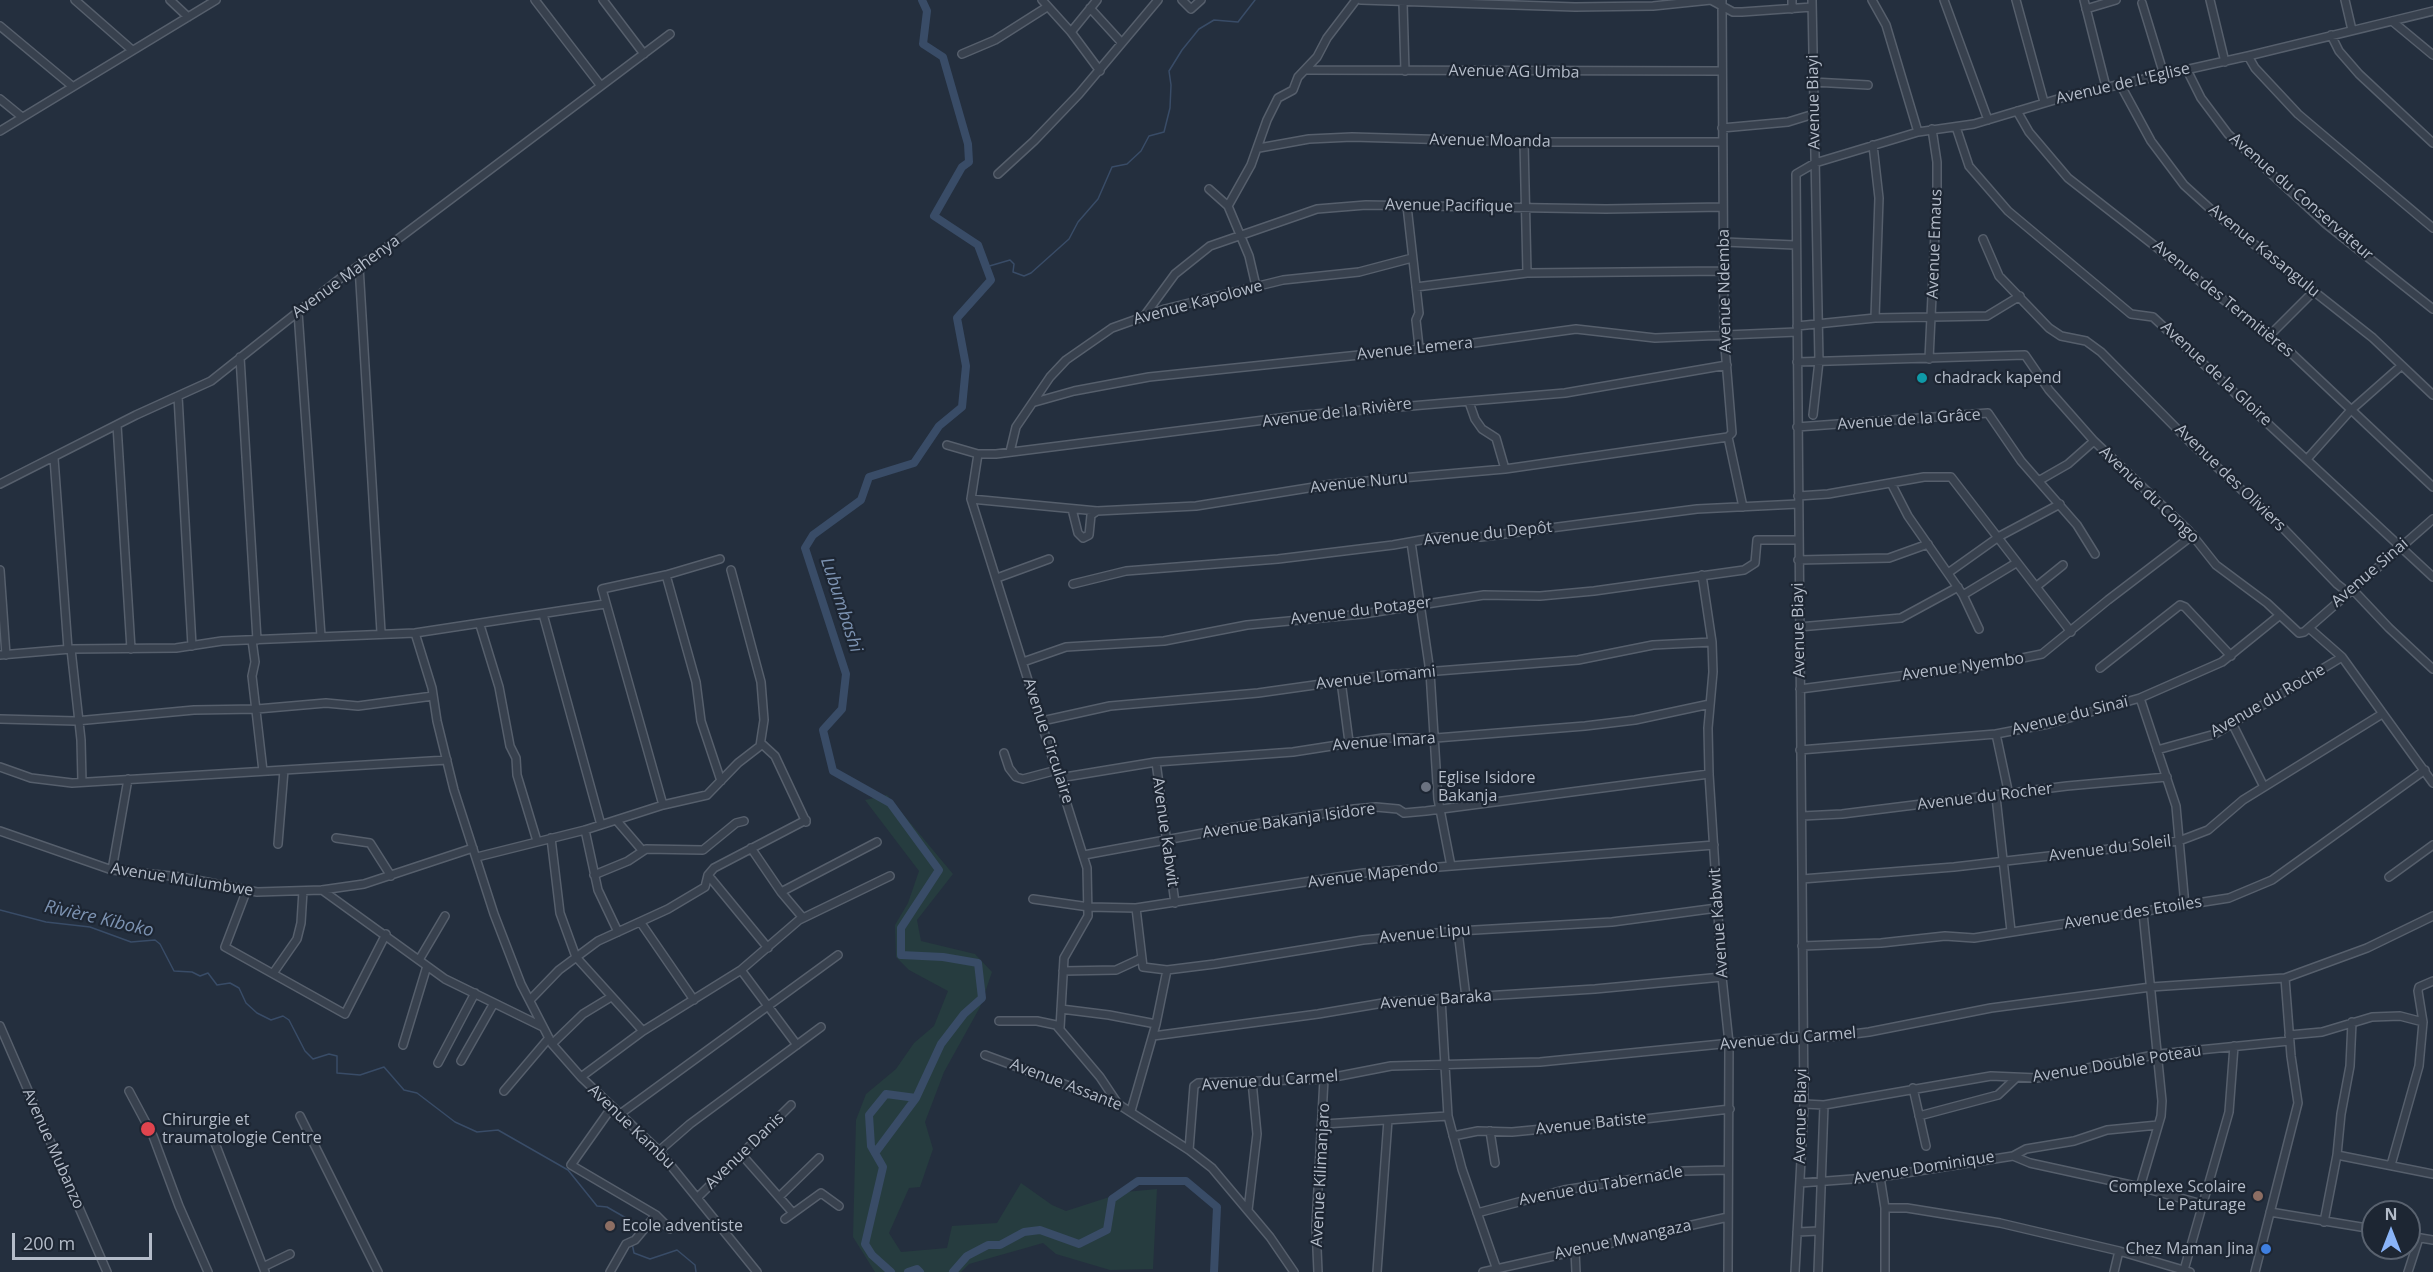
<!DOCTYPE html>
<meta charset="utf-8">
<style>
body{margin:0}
#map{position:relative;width:2433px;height:1272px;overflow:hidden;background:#242f3e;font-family:"Open Sans",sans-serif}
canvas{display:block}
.north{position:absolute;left:2361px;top:1200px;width:60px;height:60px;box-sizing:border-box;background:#1d2633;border:2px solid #59626f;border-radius:50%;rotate:0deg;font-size:16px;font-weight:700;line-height:24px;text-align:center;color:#b4bcc9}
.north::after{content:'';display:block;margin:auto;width:21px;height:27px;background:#8ab4f8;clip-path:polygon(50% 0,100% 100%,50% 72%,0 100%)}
.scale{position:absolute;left:12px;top:1233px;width:140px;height:27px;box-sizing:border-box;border:3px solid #b4bcc9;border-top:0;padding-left:8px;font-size:18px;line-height:21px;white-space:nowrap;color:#b4bcc9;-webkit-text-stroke:4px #1d2633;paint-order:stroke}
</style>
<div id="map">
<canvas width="2433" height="1272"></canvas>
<div class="north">N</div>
<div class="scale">200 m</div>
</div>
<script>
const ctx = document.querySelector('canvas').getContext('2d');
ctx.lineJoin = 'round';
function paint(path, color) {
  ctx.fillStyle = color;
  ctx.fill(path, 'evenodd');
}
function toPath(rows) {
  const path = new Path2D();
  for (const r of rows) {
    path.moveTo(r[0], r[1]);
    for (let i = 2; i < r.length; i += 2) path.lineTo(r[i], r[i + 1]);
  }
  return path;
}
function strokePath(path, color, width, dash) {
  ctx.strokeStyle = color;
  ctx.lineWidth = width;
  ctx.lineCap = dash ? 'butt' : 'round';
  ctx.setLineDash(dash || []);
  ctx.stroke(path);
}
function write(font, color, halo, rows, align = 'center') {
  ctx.font = font + ' "Open Sans",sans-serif';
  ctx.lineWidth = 4.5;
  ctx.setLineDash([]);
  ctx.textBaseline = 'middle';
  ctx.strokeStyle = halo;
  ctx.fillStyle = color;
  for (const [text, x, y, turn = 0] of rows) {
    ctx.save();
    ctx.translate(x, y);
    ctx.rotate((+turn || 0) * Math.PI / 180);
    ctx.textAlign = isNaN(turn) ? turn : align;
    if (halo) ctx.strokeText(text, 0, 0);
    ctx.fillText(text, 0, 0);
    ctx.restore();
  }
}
paint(toPath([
 [887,795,953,874,917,920,921,941,975,954,992,972,980,1007,944,1072,925,1122,933,1149,920,1187,909,1188,889,1233,901,1252,947,1248,952,1226,997,1223,1021,1183,1052,1205,1066,1211,1125,1192,1157,1189,1153,1269,1110,1270,1056,1254,1043,1243,969,1264,961,1272,875,1272,853,1237,856,1120,866,1094,896,1069,914,1043,934,1026,948,991,909,970,896,957,895,925,908,903,919,871,865,800]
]), '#263c3f');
strokePath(toPath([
 [986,267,1010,260,1014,264,1013,272,1024,276,1031,273,1069,239,1078,222,1098,199,1112,167,1127,164,1141,151,1149,136,1164,132,1170,108,1171,85,1169,71,1182,50,1199,29,1214,20,1238,22,1255,0],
 [0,910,46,922,90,927,131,942,155,940,160,944,174,971,192,972,200,976,208,973,217,985,230,983,239,988,246,1003,257,1013,271,1020,283,1016,289,1020,305,1051,313,1059,329,1054,337,1056,337,1073,360,1075,384,1067,404,1090,417,1093,455,1122,477,1132,498,1130,568,1170,597,1206,607,1207,633,1222,636,1232,634,1236],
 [632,1243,634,1253,650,1259,677,1250,695,1265,696,1272]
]), '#394c67', 1.5);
strokePath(toPath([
 [875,1153,916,1098],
 [891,1272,872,1255,865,1244,883,1167,871,1146,869,1115,886,1094,916,1098,941,1044,964,1014,982,998,978,963,943,957,901,955,901,928,939,870,890,803,833,771,823,730,842,709,846,674,805,548,813,535,861,500,869,477,914,463,939,426,962,407,966,366,957,318,991,280,978,245,934,216,962,167,969,162,968,144,943,57,923,44,927,11,922,0],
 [908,1272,917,1269,920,1272],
 [953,1272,967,1256,988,1245,1000,1245,1024,1232,1040,1230,1079,1244,1107,1230,1112,1199,1138,1181,1186,1181,1217,1207,1214,1272]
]), '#394c67', 8);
const minor = toPath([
 [75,0,132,50],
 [170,0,188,17],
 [535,0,601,86],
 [603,0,644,54],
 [1042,0,1071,32,1100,71],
 [1182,0,1191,9,1201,0],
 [1361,0,1575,7,1653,6,1711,0,1733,12,1742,12,1812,7],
 [1722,0,1724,335,1732,433,1728,437,1743,507],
 [1792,0,1792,9],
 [1812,0,1819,361,1813,415],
 [1872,0,1886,25,1918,132],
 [1944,0,1988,120],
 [2016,0,2044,102],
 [2084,0,2106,87],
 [2210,0,2225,62],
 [2345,0,2352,30],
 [1403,3,1405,71],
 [2142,3,2164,75],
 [1090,8,1121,42],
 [2086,9,2116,0],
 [2392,21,2433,55],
 [0,26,72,86],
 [1071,32,1097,0],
 [2331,35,2339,51,2359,74,2433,143],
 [962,54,995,40,1047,7],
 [2248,56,2255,68,2298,114,2433,228],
 [1307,70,1721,71],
 [2187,70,2201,98,2228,134,2326,224,2433,309],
 [1813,82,1868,85],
 [2120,84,2151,141,2184,185,2217,215,2373,338,2433,395],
 [0,99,22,117],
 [2017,111,2029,132,2068,178,2289,351,2433,487],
 [1956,127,1969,166,2008,211,2131,314,2153,317,2433,577],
 [1722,128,1788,122,1814,114],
 [0,131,216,0],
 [1524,142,1527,273],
 [1873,145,1879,198,1875,318],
 [1259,148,1309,139,1352,137,1524,142,1722,142],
 [998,174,1034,141,1079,94,1158,0],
 [1209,189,1228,206,1249,256,1256,286],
 [1228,206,1251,165,1267,120,1278,98,1293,90,1298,77,1317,57,1327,38,1356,0],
 [1407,206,1419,313,1416,320,1419,347],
 [1983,239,1999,276,2049,328,2061,336,2086,341,2101,352,2191,443,2283,528,2337,584,2346,591,2355,592,2389,628,2433,669],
 [1724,242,1795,245],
 [359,266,381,632],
 [1416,287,1527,273,1723,271],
 [298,312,321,636],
 [1145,315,1175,274,1210,246,1317,209,1366,205,1606,209,1723,207],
 [1797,326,1875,318,1987,316,2020,296],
 [2270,335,2314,291],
 [240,357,257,640],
 [1929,359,1937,190,1937,162,1932,129],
 [1797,362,2025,355,2049,390,2094,441,2189,531,2216,565,2267,603,2299,633,2304,632,2433,519],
 [178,396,192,646],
 [1035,402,1074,391,1149,377,1474,343,1576,329,1655,338,1797,332],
 [1469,402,1475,419,1482,429,1496,438,1505,469],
 [117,425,131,649],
 [1797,427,1988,413,2021,461,2077,525,2095,554],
 [947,445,978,454,996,454,1304,415,1565,393,1727,365],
 [1010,452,1016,427,1050,377,1066,360,1112,328,1165,309,1283,280,1359,272,1412,258],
 [978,454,971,499,1087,868,1088,916,1064,958,1060,1028],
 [54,458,68,649],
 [2308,458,2350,411,2401,366],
 [2040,480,2068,464,2094,441],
 [1891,483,1908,516,1963,595,1979,629],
 [0,484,136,415,211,381,342,277,390,245,670,34],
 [1798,496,1828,494,1924,477,1951,477,2071,632],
 [971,499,1097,511,1196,506,1333,484,1505,469,1728,437],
 [1072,509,1078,533,1083,538,1089,535,1091,515,1097,511],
 [1411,542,1430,672,1438,799,1451,866],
 [1798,560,1889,558,1928,544],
 [0,570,6,655],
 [1948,573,2000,536,2060,504],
 [666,575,696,682,701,721,721,781],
 [1702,575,1712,642,1713,672,1708,728,1709,774,1722,977,1729,1043,1728,1272],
 [997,578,1049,559],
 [1073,584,1126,571,1278,559,1393,545,1438,537,1481,537,1697,509,1798,504],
 [2037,586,2063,565],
 [1963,595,2016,563],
 [543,614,601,825],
 [480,625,499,687,510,746,516,758,517,775,537,841],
 [1799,627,1901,618,1958,587],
 [2309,628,2342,657,2433,783],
 [415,633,432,688,437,721,454,790,494,914,521,984,552,1044,581,1077,659,1151,757,1272],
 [252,640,255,662,252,676,263,771],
 [71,649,81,740,82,782],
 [0,655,71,649,176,648,222,641,415,633,605,604],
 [1023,662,1066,647,1164,641,1247,625,1363,614,1484,595,1540,596,1594,591,1744,570,1755,563,1757,540,1798,540],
 [2100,668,2180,605,2185,607,2231,656],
 [1341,681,1349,742],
 [1800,689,1993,664,2042,654,2108,600,2193,535],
 [2140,698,2176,806,2185,906],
 [0,719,76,721,194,710,257,709,326,703,358,706,433,696],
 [1042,721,1110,706,1258,693,1386,675,1578,660,1653,645,1712,642],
 [2233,725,2264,787],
 [1996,734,2009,795],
 [762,744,775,756,806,822],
 [1800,750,1996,734,2048,724,2140,698,2222,662,2280,615],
 [2157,750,2215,734,2342,657],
 [1004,753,1009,768,1016,777,1023,779,1057,770],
 [1156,762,1175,903],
 [0,767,31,778,72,783,447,760],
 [1059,778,1156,762,1293,752,1383,738,1436,738,1585,726,1635,720,1710,704],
 [1996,797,2011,931],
 [663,805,602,589,666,575,720,559],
 [1802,816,1842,814,2067,786,2167,777],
 [617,821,642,850],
 [585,830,598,890,618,932],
 [0,831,112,870,181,877,257,892,322,890,364,884,473,848],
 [336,838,370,843,391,876],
 [551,838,560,913,576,957,643,1031],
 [278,844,284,770],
 [751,848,781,892,803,918],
 [1084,855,1236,827,1354,809,1376,807,1398,809,1404,813,1426,811,1709,774],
 [477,857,585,830,663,805,707,795,738,763,760,746,764,720,761,682,731,570],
 [112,870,128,779],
 [594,875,628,861,646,849,703,850,736,823,744,821],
 [708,875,768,948],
 [2389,877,2433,845],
 [1802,879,1954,867,2179,841,2208,830,2243,800,2382,714],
 [322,890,445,979,543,1027],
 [246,892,225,947,345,1014,386,934],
 [781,892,877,842],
 [1033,899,1089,907,1136,908,1364,873,1714,845],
 [1136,908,1143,967,1167,970,1215,964,1363,940,1458,931,1612,922,1717,908],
 [641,923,694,1000],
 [1458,931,1466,997],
 [1802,946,1881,943,1945,936,1974,938,2229,898,2272,880,2425,770],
 [419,960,445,916],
 [741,970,797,1045],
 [1063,971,1116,970,1140,959],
 [274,972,297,939,301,923,303,891],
 [1441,998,1448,1116,1462,1169,1496,1267],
 [530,1000,559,970,598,941,668,909,705,887,708,875,714,868,806,820],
 [1061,1009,1109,1015,1156,1024],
 [999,1021,1037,1021,1056,1025,1100,1077,1118,1104],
 [0,1026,107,1272],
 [2289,1035,2322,1032,2372,1017,2400,1016,2423,1022],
 [1153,1036,1318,1014,1389,1002,1595,989,1722,977],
 [552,1044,583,1014,611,997],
 [403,1045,427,966],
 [985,1055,1118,1104,1189,1150,1212,1168,1270,1237,1294,1272],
 [461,1061,494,1003],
 [438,1063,475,993],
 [581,1077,643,1031,741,970,799,920,890,876],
 [1913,1088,1926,1146],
 [129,1091,153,1136,179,1206,208,1272],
 [504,1091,549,1038],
 [1804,1104,1824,1105,1991,1076,2037,1078,2159,1054,2289,1041],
 [612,1107,571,1165,656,1215,670,1229],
 [1131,1111,1156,1024,1167,970],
 [620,1114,838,955],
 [300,1116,378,1272],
 [1919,1116,1998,1095,2016,1078],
 [1324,1124,1448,1116],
 [1490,1131,1495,1163],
 [1453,1136,1478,1131,1512,1132,1636,1120,1730,1109],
 [215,1143,265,1272],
 [1189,1150,1194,1086,1198,1083,1324,1079,1391,1066,1540,1062,1802,1036,1829,1037,1869,1032,1991,1008,2151,987,2285,978,2367,948,2433,916],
 [659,1151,690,1124,821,1027],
 [742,1155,793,1213],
 [2337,1155,2433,1174],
 [2013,1156,2026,1149,2074,1141,2107,1130,2158,1125],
 [2391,1165,2419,1066,2423,1022,2418,991,2419,987,2433,981],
 [1880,1177,1885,1208,1885,1272],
 [1800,1183,1880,1177,2013,1156,2030,1163,2140,1187,2202,1204],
 [2140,1187,2161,1116,2162,1101,2143,913],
 [698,1197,791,1105],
 [779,1197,819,1158],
 [1885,1208,1907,1208,2000,1223,2119,1251],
 [1248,1210,1257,1134,1252,1081],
 [2270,1212,2373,1229],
 [1477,1213,1564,1190,1684,1171,1727,1170],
 [785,1219,821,1193,839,1206],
 [2324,1222,2337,1155,2341,1114,2350,1066,2352,1022],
 [1797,1232,1819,1231],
 [2409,1236,2433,1240],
 [1575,1251,1576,1272],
 [263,1267,290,1254],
 [2184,1270,2229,1112,2234,1046],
 [610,1272,626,1244,635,1240,656,1215],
 [1318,1272,1316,1226,1324,1079],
 [1377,1272,1388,1120],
 [1483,1272,1728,1217],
 [1795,1272,1804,1104,1796,174,1815,163,1918,132,1974,124,2068,96,2248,56,2433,11],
 [1818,1272,1824,1105],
 [2114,1272,2119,1251,2190,1272],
 [2255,1272,2298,1103,2291,1056,2285,978],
 [2408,1272,2419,1238]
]);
strokePath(minor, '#565f6c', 10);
strokePath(minor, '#38414e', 7);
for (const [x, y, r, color] of [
 [1922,378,6,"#0f9aa8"],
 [1426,787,6,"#6b7280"],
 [148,1129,8,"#e0444e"],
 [2258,1196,6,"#8d6e63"],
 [610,1226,6,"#8d6e63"],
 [2266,1249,6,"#3f7fe0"]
]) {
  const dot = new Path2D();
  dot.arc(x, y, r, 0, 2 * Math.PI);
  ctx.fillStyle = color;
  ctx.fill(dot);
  strokePath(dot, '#1d2633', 2);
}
write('16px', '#b4bcc9', '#1d2633', [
 ["Avenue AG Umba",1514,72,1],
 ["Avenue de L'Eglise",2123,84,-13],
 ["Avenue Biayi",1814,102,-91],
 ["Avenue Moanda",1490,141,1],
 ["Avenue du Conservateur",2301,197,41],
 ["Avenue Pacifique",1449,206,1],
 ["Avenue Emaus",1935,244,-88],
 ["Avenue Kasangulu",2264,251,39],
 ["Avenue Mahenya",346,277,-36],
 ["Avenue Ndemba",1725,291,-91],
 ["Avenue des Termitières",2223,299,39],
 ["Avenue Kapolowe",1198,303,-15],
 ["Avenue Lemera",1415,349,-6],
 ["Avenue de la Gloire",2216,374,43],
 ["Avenue de la Rivière",1337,413,-7],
 ["Avenue de la Grâce",1909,420,-4],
 ["Avenue des Oliviers",2230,478,44],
 ["Avenue Nuru",1359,483,-6],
 ["Avenue du Congo",2149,495,44],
 ["Avenue du Depôt",1488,534,-6],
 ["Avenue Sinai",2370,573,-41],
 ["Avenue du Potager",1361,611,-7],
 ["Avenue Biayi",1799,630,-91],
 ["Avenue Nyembo",1963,667,-8],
 ["Avenue Lomami",1376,678,-6],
 ["Avenue du Roche",2268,701,-30],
 ["Avenue du Sinaï",2070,716,-14],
 ["Avenue Circulaire",1048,741,72],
 ["Avenue Imara",1384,742,-4],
 ["Avenue du Rocher",1985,797,-7],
 ["Avenue Bakanja Isidore",1289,821,-8],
 ["Avenue Kabwit",1165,832,82],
 ["Avenue du Soleil",2110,849,-7],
 ["Avenue Mapendo",1373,875,-7],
 ["Avenue Mulumbwe",182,880,9],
 ["Avenue des Etoiles",2133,913,-9],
 ["Avenue Kabwit",1719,923,-94],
 ["Avenue Lipu",1425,934,-5],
 ["Avenue Baraka",1436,1000,-4],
 ["Avenue du Carmel",1788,1039,-5],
 ["Avenue Double Poteau",2117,1064,-9],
 ["Avenue du Carmel",1270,1081,-4],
 ["Avenue Assante",1066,1085,21],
 ["Avenue Biayi",1801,1116,-89],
 ["Avenue Batiste",1591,1124,-6],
 ["Avenue Kambu",631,1127,44],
 ["Avenue Mubanzo",53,1149,66],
 ["Avenue Danis",745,1151,-44],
 ["Avenue Dominique",1924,1168,-9],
 ["Avenue Kilimanjaro",1321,1175,-87],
 ["Avenue du Tabernacle",1601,1186,-10],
 ["Avenue Mwangaza",1623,1240,-12]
]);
write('16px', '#b4bcc9', '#1d2633', [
 ["chadrack kapend",1934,378],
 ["Eglise Isidore",1438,778],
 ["Bakanja",1438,796],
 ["Chirurgie et",162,1120],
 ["traumatologie Centre",162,1138],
 ["Complexe Scolaire",2246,1187,"right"],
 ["Le Paturage",2246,1205,"right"],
 ["Ecole adventiste",622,1226],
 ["Chez Maman Jina",2254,1249,"right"]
], 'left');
write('italic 18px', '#7c92b1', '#1d2633', [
 ["Lubumbashi",841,605,72],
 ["Rivière Kiboko",99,919,13]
]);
</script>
